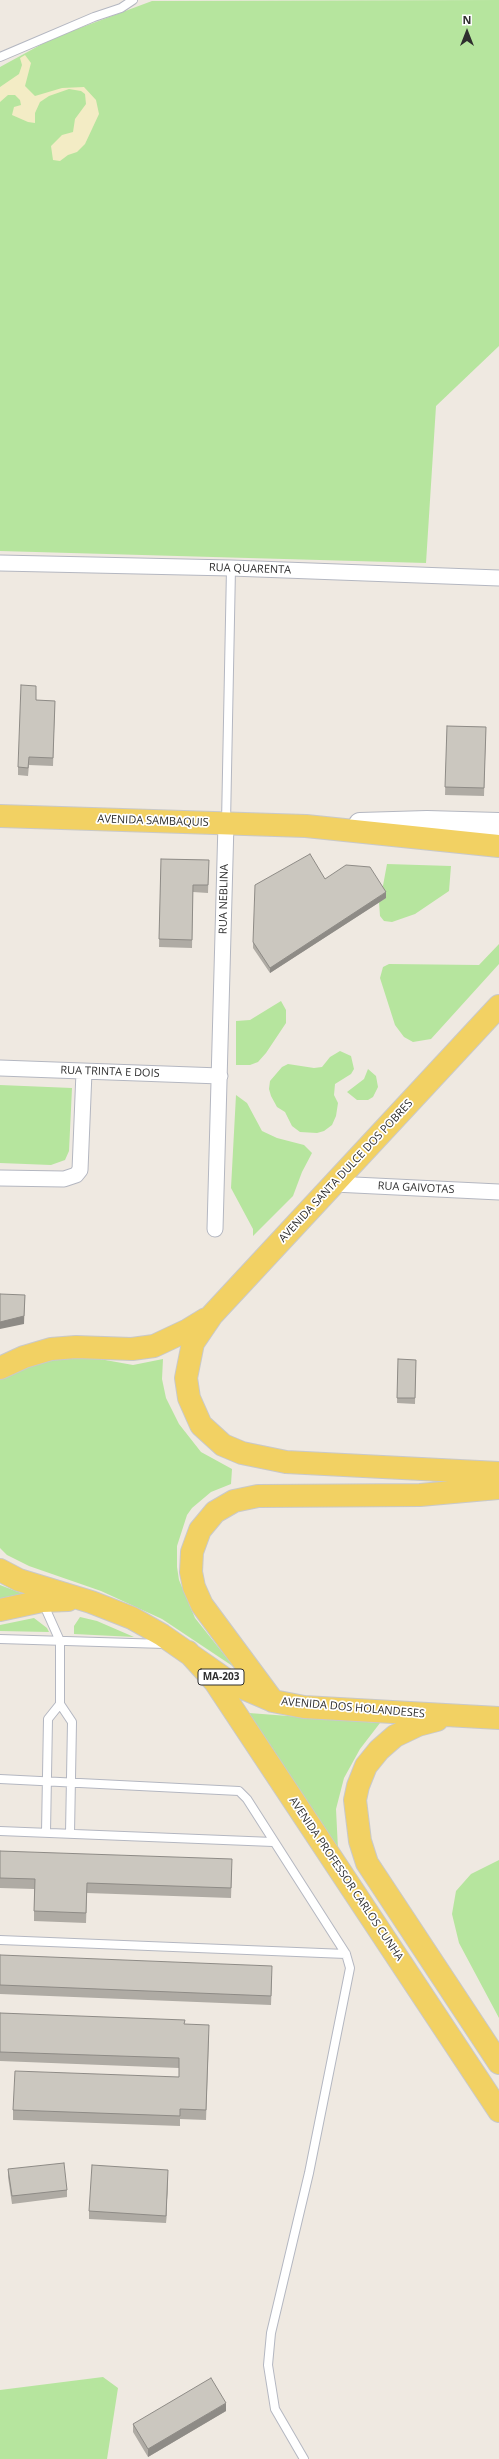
<!DOCTYPE html>
<style>
body{margin:0}
#map{position:relative;width:499px;height:2459px;overflow:hidden;background:#efe9e1;font-family:"Open Sans",sans-serif}
canvas{display:block}
.north{position:absolute;left:447px;top:12px;width:40px;height:40px;-webkit-text-stroke:3px #fff;paint-order:stroke;rotate:0deg;font-size:11px;font-weight:700;line-height:16px;text-align:center;color:#2e2e2e}
.north::after{content:'';display:block;margin:auto;width:14px;height:18px;background:#2e2e2e;clip-path:polygon(50% 0,100% 100%,50% 72%,0 100%)}
</style>
<div id="map">
<canvas width="499" height="2459"></canvas>
<div class="north">N</div>
</div>
<script>
const ctx = document.querySelector('canvas').getContext('2d');
ctx.lineJoin = 'round';
function paint(path, color) {
  ctx.fillStyle = color;
  ctx.fill(path, 'evenodd');
}
function toPath(rows) {
  const path = new Path2D();
  for (const r of rows) {
    path.moveTo(r[0], r[1]);
    for (let i = 2; i < r.length; i += 2) path.lineTo(r[i], r[i + 1]);
  }
  return path;
}
function strokePath(path, color, width, dash) {
  ctx.strokeStyle = color;
  ctx.lineWidth = width;
  ctx.lineCap = dash ? 'butt' : 'round';
  ctx.setLineDash(dash || []);
  ctx.stroke(path);
}
function write(font, color, halo, rows, align = 'center') {
  ctx.font = font + ' "Open Sans",sans-serif';
  ctx.lineWidth = 3.5;
  ctx.setLineDash([]);
  ctx.textBaseline = 'middle';
  ctx.strokeStyle = halo;
  ctx.fillStyle = color;
  for (const [text, x, y, turn = 0] of rows) {
    ctx.save();
    ctx.translate(x, y);
    ctx.rotate((+turn || 0) * Math.PI / 180);
    ctx.textAlign = isNaN(turn) ? turn : align;
    if (halo) ctx.strokeText(text, 0, 0);
    ctx.fillText(text, 0, 0);
    ctx.restore();
  }
}
paint(toPath([
 [499,0,499,346,436,406,426,563,0,551,0,67,53,38,152,1],
 [387,864,451,866,449,891,415,914,392,922,384,921,380,916,379,902,386,898,382,891],
 [499,944,499,964,431,1039,413,1042,404,1037,395,1025,380,978,383,967,389,964,479,965],
 [281,1001,286,1010,286,1023,266,1053,258,1062,250,1065,236,1065,236,1021,250,1020],
 [340,1051,351,1056,354,1069,351,1074,335,1084,334,1095,338,1103,336,1116,332,1125,324,1131,317,1133,300,1132,292,1126,285,1112,277,1107,271,1096,269,1089,270,1081,282,1067,288,1064,314,1068,322,1067,330,1057],
 [368,1069,376,1076,378,1087,373,1097,368,1100,357,1100,347,1092,364,1079],
 [0,1085,72,1088,69,1151,65,1160,51,1165,0,1163],
 [236,1095,247,1103,262,1131,277,1138,304,1145,312,1153,302,1172,293,1196,253,1236,253,1229,231,1188],
 [51,1357,94,1358,133,1365,163,1359,162,1379,166,1398,179,1424,201,1452,232,1469,231,1484,211,1492,192,1508,187,1515,177,1546,177,1567,179,1580,195,1618,234,1667,162,1619,101,1591,29,1566,7,1555,0,1548,0,1378],
 [0,1585,21,1593,21,1595,0,1601],
 [80,1617,97,1621,134,1637,74,1634,74,1626],
 [34,1618,47,1628,49,1632,0,1631,0,1625],
 [249,1713,380,1723,360,1749,344,1778,336,1809,338,1849],
 [499,1860,499,2018,459,1943,452,1914,456,1891,471,1874],
 [103,2377,118,2388,107,2459,0,2459,0,2390]
]), '#b6e59e');
paint(toPath([
 [25,55,31,63,25,86,35,96,62,88,84,87,96,100,99,114,85,144,77,152,68,155,60,161,53,160,51,146,62,135,73,132,75,119,86,104,85,94,81,91,69,89,49,96,40,102,35,113,35,123,28,122,12,115,14,107,21,105,20,100,15,95,8,95,0,102,0,87,19,74,22,65,20,58]
]), '#f3ecc5');
const lane = toPath([
 [0,57,94,17,121,8,133,0],
 [226,823,231,568],
 [43,1603,60,1641,60,1704,72,1722,70,1833],
 [0,1639,165,1644],
 [0,1779,239,1791,247,1799,346,1954,350,1968,309,2173,271,2333,268,2365,275,2409,304,2459],
 [0,1831,273,1842],
 [46,1832,48,1719,60,1704],
 [0,1940,346,1954]
]);
const street = toPath([
 [0,563,231,568,499,578],
 [0,1068,220,1076],
 [0,1178,64,1179,76,1175,80,1170,84,1072],
 [334,1184,499,1192],
 [215,1229,226,823]
]);
const secondary = toPath([
 [360,824,427,822,499,824]
]);
const primary = toPath([
 [0,816,306,826,499,846],
 [499,1006,212,1315,193,1343,186,1378,189,1398,201,1425,223,1445,242,1453,286,1462,499,1473],
 [0,1368,24,1357,51,1349,76,1347,132,1349,154,1346,188,1330,206,1319],
 [0,1570,19,1580,91,1602,132,1618,162,1635,231,1683,273,1701,304,1707,499,1718],
 [0,1610,42,1601,68,1600],
 [188,1652,215,1682,499,2111],
 [273,1701,202,1605,194,1587,191,1572,192,1552,200,1530,215,1512,234,1501,258,1496,420,1495,499,1488],
 [437,1720,418,1725,395,1736,379,1750,366,1766,358,1786,355,1800,360,1841,367,1863,499,2063]
]);
strokePath(lane, '#b4b7c1', 10);
strokePath(street, '#b4b7c1', 17);
strokePath(secondary, '#b4b7c1', 24);
strokePath(primary, '#c9c9c9', 24);
strokePath(lane, '#fff', 8);
strokePath(street, '#fff', 15);
strokePath(secondary, '#fff', 22);
strokePath(primary, '#f2d163', 22);
paint(toPath([
 [36,700,55,701,53,766,29,765,28,776,18,775,18,767],
 [447,726,486,727,484,796,445,795],
 [161,859,209,860,208,893,193,892,192,948,159,947],
 [325,879,386,898,270,973,253,948,253,942],
 [398,1359,416,1360,415,1404,397,1403],
 [0,1851,232,1869,231,1898,87,1893,86,1923,34,1921,34,1889,0,1888],
 [0,1955,272,1976,271,2005,0,1994],
 [0,2013,185,2024,209,2035,206,2120,180,2119,180,2126,13,2120,13,2110,179,2077,179,2068,0,2061],
 [8,2169,67,2190,67,2197,12,2204,8,2177],
 [168,2177,166,2223,89,2219,89,2211],
 [226,2411,148,2457,133,2432,133,2424]
]), '#afaba4');
paint(toPath([
 [386,892,386,898,270,973,270,968],
 [25,1295,24,1324,0,1329,0,1322],
 [168,2170,168,2177,166,2223,166,2216],
 [226,2403,226,2411,148,2457,148,2449]
]), '#8e8b86');
const building = toPath([
 [21,685,36,686,36,700,55,701,53,758,29,757,28,768,18,767,21,685],
 [447,726,486,727,484,788,445,787,447,726],
 [310,854,325,879,346,865,370,867,386,892,270,968,253,942,255,885,310,854],
 [161,859,209,860,208,885,193,885,192,940,159,939,161,859],
 [0,1294,25,1295,24,1316,0,1322,0,1294],
 [398,1359,416,1360,415,1398,397,1398,398,1359],
 [0,1851,232,1859,231,1888,87,1883,86,1913,34,1911,35,1879,0,1878,0,1851],
 [0,1955,272,1966,271,1996,0,1985,0,1955],
 [0,2013,185,2020,184,2024,209,2025,206,2110,180,2109,180,2116,13,2110,15,2071,179,2077,179,2058,0,2052,0,2013],
 [64,2163,67,2190,12,2196,8,2169,64,2163],
 [92,2165,168,2170,166,2216,89,2211,92,2165],
 [211,2378,226,2403,148,2449,133,2424,211,2378]
]);
paint(building, '#cbc7bf');
strokePath(building, '#8e8b86', 1);
for (const [x, y, w] of [
 [221,1677,46]
]) {
  const box = new Path2D();
  box.roundRect(x - w / 2, y - 8, w, 16, 3);
  ctx.fillStyle = '#fff';
  ctx.fill(box);
  strokePath(box, '#2e2e2e', 1);
}
write('bold 10px', '#2e2e2e', null, [
 ["MA-203",221,1677]
]);
write('11px', '#2e2e2e', '#fff', [
 ["RUA QUARENTA",250,569,2],
 ["AVENIDA SAMBAQUIS",153,821,2],
 ["RUA NEBLINA",224,899,-89],
 ["RUA TRINTA E DOIS",110,1072,2],
 ["AVENIDA SANTA DULCE DOS POBRES",346,1171,-47],
 ["RUA GAIVOTAS",416,1188,3],
 ["AVENIDA DOS HOLANDESES",353,1708,5],
 ["AVENIDA PROFESSOR CARLOS CUNHA",346,1879,56]
]);
</script>
